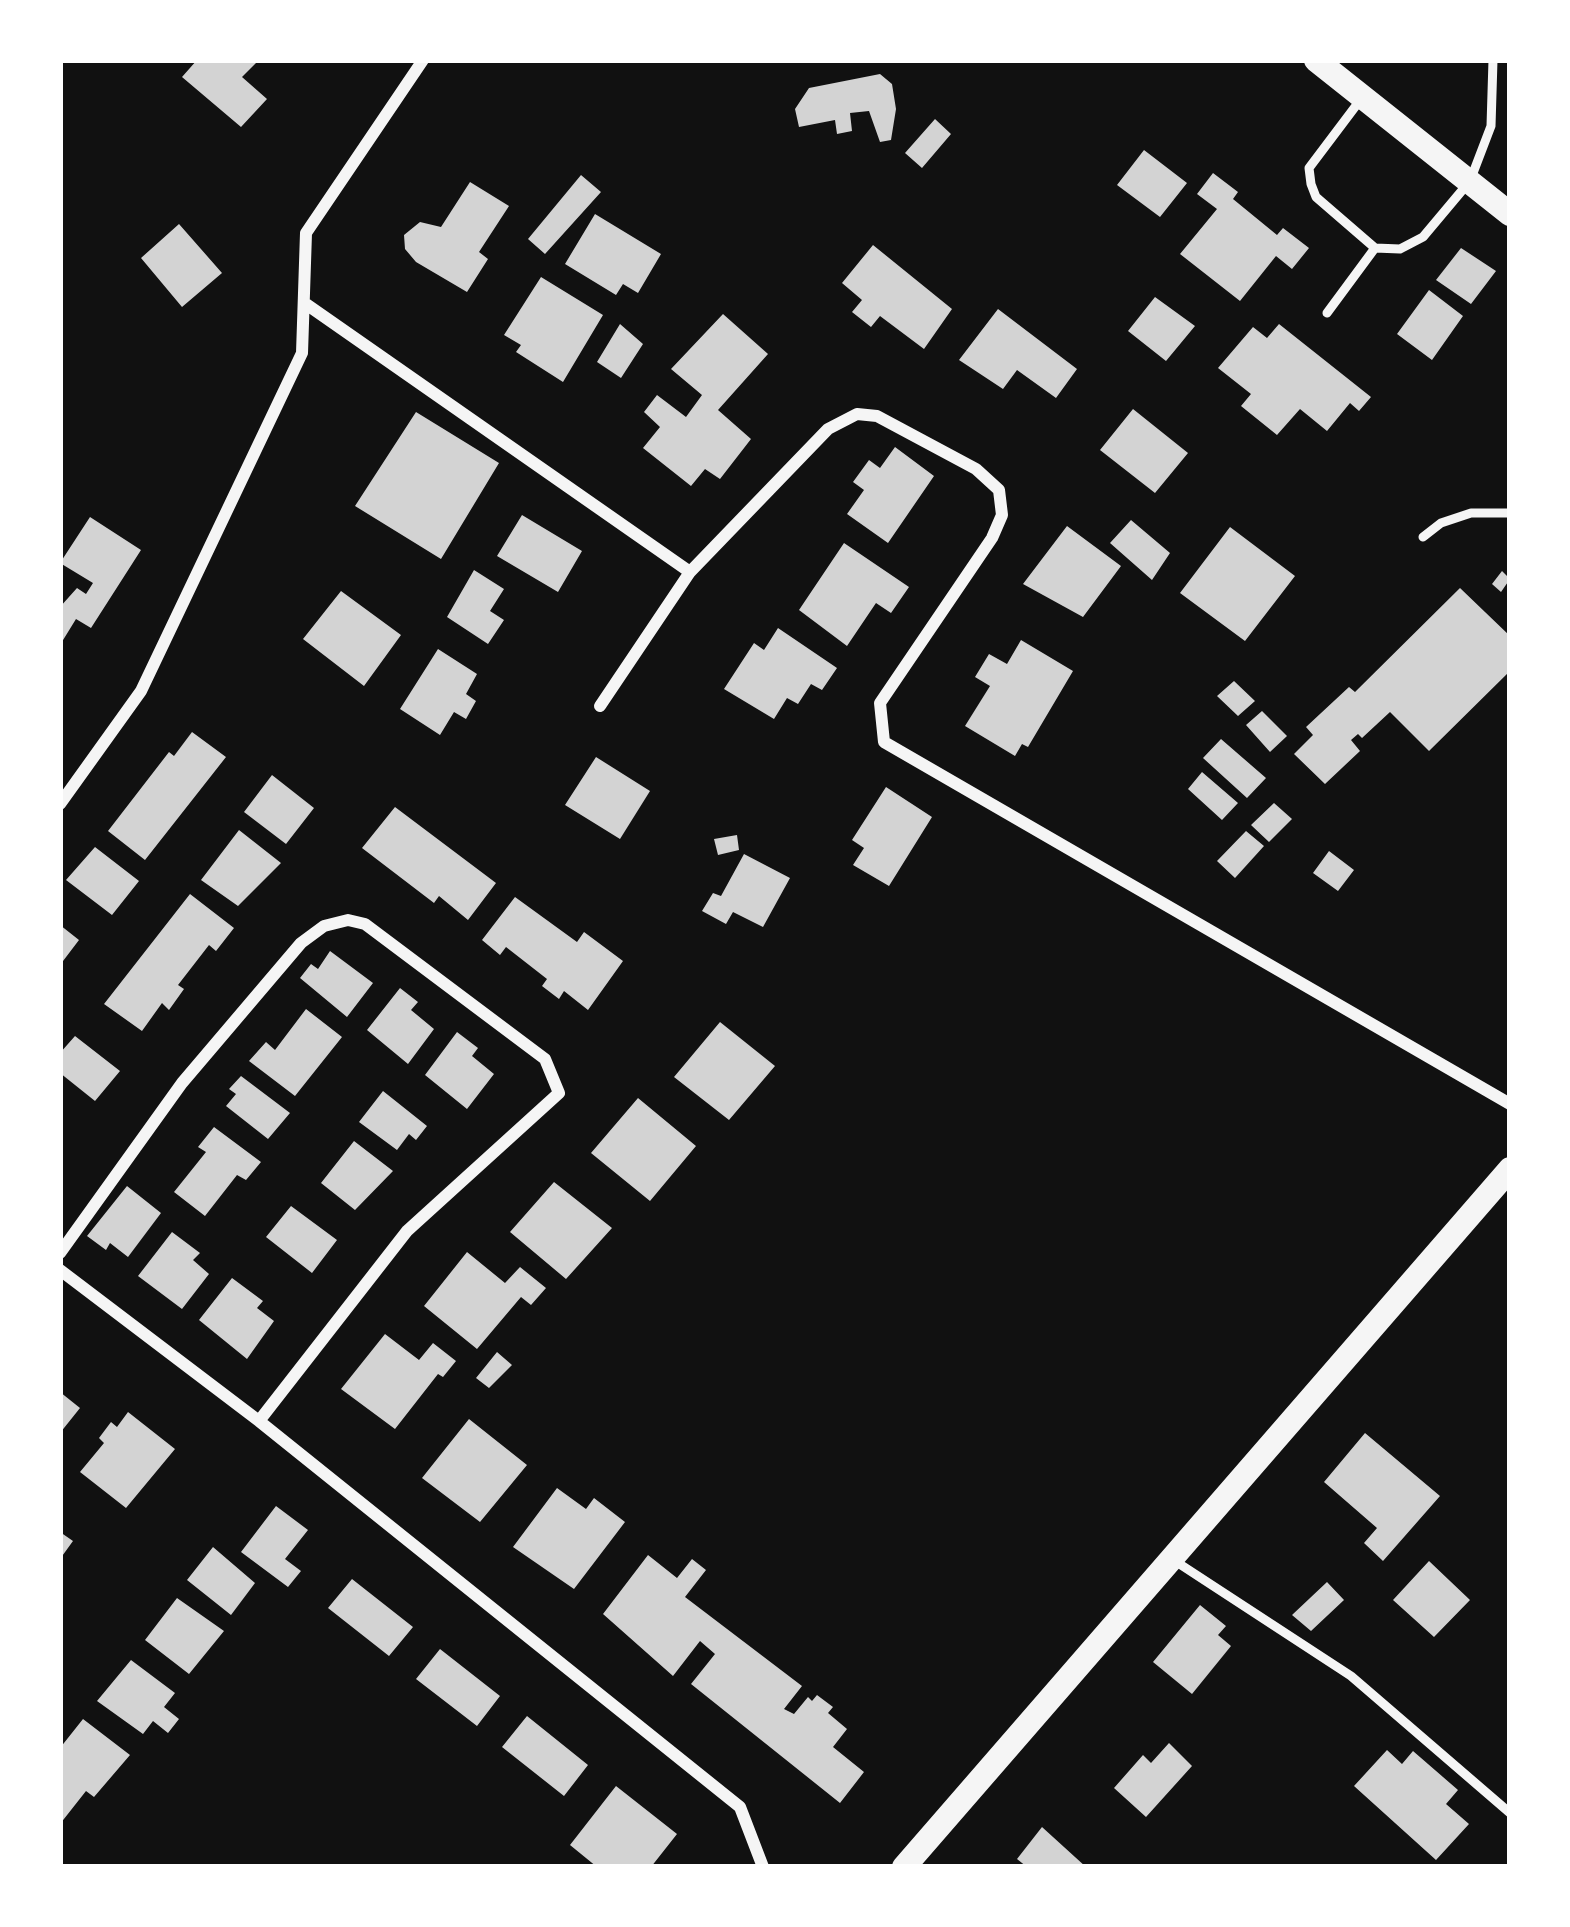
<!DOCTYPE html>
<style>
body{margin:0}
#map{position:relative;width:1570px;height:1927px;overflow:hidden;background:#111;font-family:"Archivo Narrow",sans-serif}
canvas{display:block}
.frame{position:absolute;inset:0;border:63px solid #fff;pointer-events:none}
</style>
<div id="map">
<canvas width="1570" height="1927"></canvas>
<div class="frame"></div>
</div>
<script>
const ctx = document.querySelector('canvas').getContext('2d');
ctx.lineJoin = 'round';
function paint(path, color) {
  ctx.fillStyle = color;
  ctx.fill(path, 'evenodd');
}
function toPath(rows) {
  const path = new Path2D();
  for (const r of rows) {
    path.moveTo(r[0], r[1]);
    for (let i = 2; i < r.length; i += 2) path.lineTo(r[i], r[i + 1]);
  }
  return path;
}
function strokePath(path, color, width, dash) {
  ctx.strokeStyle = color;
  ctx.lineWidth = width;
  ctx.lineCap = dash ? 'butt' : 'round';
  ctx.setLineDash(dash || []);
  ctx.stroke(path);
}
paint(toPath([
 [197,60,259,60,242,77,267,99,241,127,182,77],
 [880,74,892,84,896,109,891,140,880,142,869,111,850,113,852,131,837,134,835,120,799,127,795,109,809,88],
 [935,119,951,134,922,168,905,153],
 [1144,150,1187,183,1160,217,1117,185],
 [1213,173,1238,192,1233,199,1277,235,1283,228,1309,248,1292,269,1276,256,1240,301,1180,254,1217,209,1197,194],
 [581,175,601,192,545,254,528,239],
 [470,182,509,206,479,252,488,259,467,292,416,262,405,249,404,235,420,222,441,227],
 [595,214,661,254,638,293,623,284,616,295,565,264],
 [179,224,222,273,182,307,141,258],
 [873,245,952,309,924,349,880,316,871,327,852,312,862,300,842,283],
 [1461,248,1496,271,1471,304,1436,280],
 [541,277,603,315,563,382,516,352,521,345,504,335],
 [1429,290,1463,316,1432,360,1397,334],
 [1155,297,1195,326,1166,361,1128,331],
 [998,309,1077,369,1056,398,1017,370,1003,389,959,360],
 [723,314,768,354,718,410,751,439,720,479,705,469,691,486,643,448,660,427,644,412,657,395,686,417,702,395,671,369],
 [620,324,643,344,621,378,597,362],
 [1279,324,1371,397,1359,411,1350,403,1327,431,1300,409,1277,435,1241,406,1251,394,1218,368,1253,327,1267,338],
 [1133,409,1188,453,1155,493,1100,450],
 [416,412,499,463,441,559,355,506],
 [895,447,934,476,888,543,847,514,864,490,853,482,869,460,880,468],
 [522,515,582,551,558,592,497,556],
 [90,517,141,550,91,628,76,619,60,645,60,607,77,588,86,594,93,583,60,563],
 [1131,520,1170,553,1152,580,1110,543],
 [1067,526,1121,566,1083,617,1023,584],
 [1230,527,1295,576,1245,641,1180,593],
 [844,543,909,587,891,613,876,603,847,646,799,610],
 [474,570,504,589,490,611,504,620,488,644,447,617],
 [1502,571,1510,579,1501,592,1492,584],
 [1460,588,1510,636,1510,671,1429,751,1390,712,1362,738,1358,734,1351,740,1360,751,1325,784,1294,754,1313,735,1306,727,1349,687,1355,692],
 [341,591,401,635,364,686,303,639],
 [778,628,837,668,822,690,811,684,798,704,787,698,774,719,724,689,754,643,764,650],
 [1021,640,1073,671,1028,747,1022,744,1015,756,965,726,990,686,975,677,989,654,1007,664],
 [438,649,477,674,466,694,476,701,466,719,454,712,440,735,400,709],
 [1234,681,1255,701,1238,716,1217,696],
 [1262,711,1287,736,1270,752,1246,725],
 [192,732,226,757,145,860,108,831,169,752,174,756],
 [1221,739,1266,778,1247,798,1203,758],
 [596,757,650,791,620,839,565,805],
 [1202,772,1238,803,1222,820,1188,789],
 [272,775,314,808,286,844,244,812],
 [886,787,932,817,889,886,853,865,864,848,852,840],
 [1274,803,1292,819,1269,842,1251,825],
 [395,807,496,883,468,920,439,896,434,903,362,848],
 [239,830,281,863,238,906,201,880],
 [1246,831,1264,846,1235,878,1217,861],
 [737,835,739,850,718,855,714,839],
 [95,847,139,881,112,915,66,880],
 [1329,851,1354,870,1338,891,1313,873],
 [744,854,790,878,763,927,733,912,726,924,702,911,713,893,721,896],
 [190,894,234,928,216,951,209,945,178,985,184,989,169,1010,162,1003,142,1031,104,1004],
 [515,897,577,942,584,932,623,961,588,1010,564,991,559,999,542,986,547,979,506,947,500,955,482,940],
 [60,925,79,940,60,965],
 [330,951,373,983,347,1017,300,978,311,964,318,969],
 [400,988,418,1002,411,1010,434,1029,408,1064,367,1030],
 [306,1009,342,1037,295,1096,249,1061,266,1042,275,1050],
 [720,1022,775,1066,729,1120,674,1077],
 [457,1032,478,1048,472,1056,494,1074,467,1109,425,1075],
 [75,1036,120,1071,95,1101,60,1073,60,1053],
 [241,1076,290,1113,268,1139,226,1106,236,1094,229,1089],
 [383,1091,427,1126,416,1140,409,1134,397,1150,359,1122],
 [638,1098,696,1146,650,1201,591,1153],
 [214,1127,261,1162,246,1180,237,1175,205,1216,174,1192,206,1152,198,1147],
 [354,1141,393,1171,355,1210,321,1183],
 [554,1182,612,1228,566,1279,510,1232],
 [127,1186,161,1213,128,1257,110,1243,106,1250,87,1236],
 [291,1206,337,1240,312,1273,266,1237],
 [172,1232,200,1253,193,1260,209,1274,182,1309,138,1276],
 [467,1252,505,1283,520,1267,546,1288,531,1305,521,1297,477,1349,424,1306],
 [232,1278,263,1301,257,1308,274,1321,247,1359,199,1320],
 [385,1334,419,1360,433,1343,456,1361,443,1377,438,1374,395,1429,341,1389],
 [497,1352,512,1365,489,1388,476,1378],
 [60,1392,80,1408,60,1433],
 [128,1412,175,1449,126,1508,80,1472,104,1443,99,1438,111,1422,117,1427],
 [469,1419,527,1465,480,1522,422,1478],
 [1365,1433,1440,1496,1383,1561,1364,1543,1377,1528,1324,1482],
 [557,1488,586,1509,594,1498,625,1522,574,1589,513,1547],
 [276,1506,308,1530,285,1559,301,1571,288,1587,241,1552],
 [60,1532,73,1541,60,1559],
 [213,1547,255,1583,231,1615,187,1580],
 [648,1555,677,1578,692,1559,706,1570,685,1597,802,1686,784,1709,794,1714,808,1697,812,1701,817,1695,833,1707,828,1713,847,1729,833,1747,864,1772,840,1803,691,1684,715,1654,700,1641,673,1676,603,1614],
 [1429,1561,1470,1600,1434,1637,1393,1600],
 [352,1579,413,1627,389,1656,328,1608],
 [1327,1582,1344,1600,1311,1631,1292,1615],
 [177,1598,224,1631,189,1674,145,1640],
 [1200,1605,1226,1626,1218,1635,1231,1646,1192,1694,1153,1662],
 [440,1649,500,1696,477,1726,416,1679],
 [131,1660,175,1693,164,1707,179,1719,168,1733,153,1721,143,1734,97,1701],
 [527,1716,588,1765,564,1796,502,1747],
 [83,1719,130,1755,94,1797,86,1791,60,1824,60,1748],
 [1169,1743,1192,1766,1146,1817,1114,1788,1143,1755,1151,1763],
 [1387,1750,1402,1764,1413,1751,1458,1790,1446,1804,1469,1824,1436,1860,1354,1786],
 [616,1786,677,1834,651,1867,597,1867,570,1845],
 [1042,1827,1086,1867,1027,1867,1017,1859]
]), '#d3d3d3');
strokePath(toPath([
 [1361,99,1309,168,1311,184,1316,197,1375,248,1400,249,1423,237,1470,181,1491,126,1493,60],
 [1327,313,1375,248],
 [1423,537,1441,523,1471,513,1510,513],
 [1175,1561,1351,1676,1510,1813]
]), '#f5f5f5', 9);
strokePath(toPath([
 [306,304,690,572],
 [600,706,690,572,828,429,857,414,877,416,976,469,999,490,1002,515,992,538,880,703,884,742,1510,1104],
 [60,804,141,691,302,353,306,233,423,60],
 [60,1253,182,1083,301,943,324,926,348,920,365,924,545,1059,559,1093,407,1231,259,1421],
 [60,1270,259,1421,740,1807,763,1867]
]), '#f5f5f5', 12);
strokePath(toPath([
 [1316,60,1510,214],
 [904,1867,1510,1169]
]), '#f5f5f5', 24);
</script>
